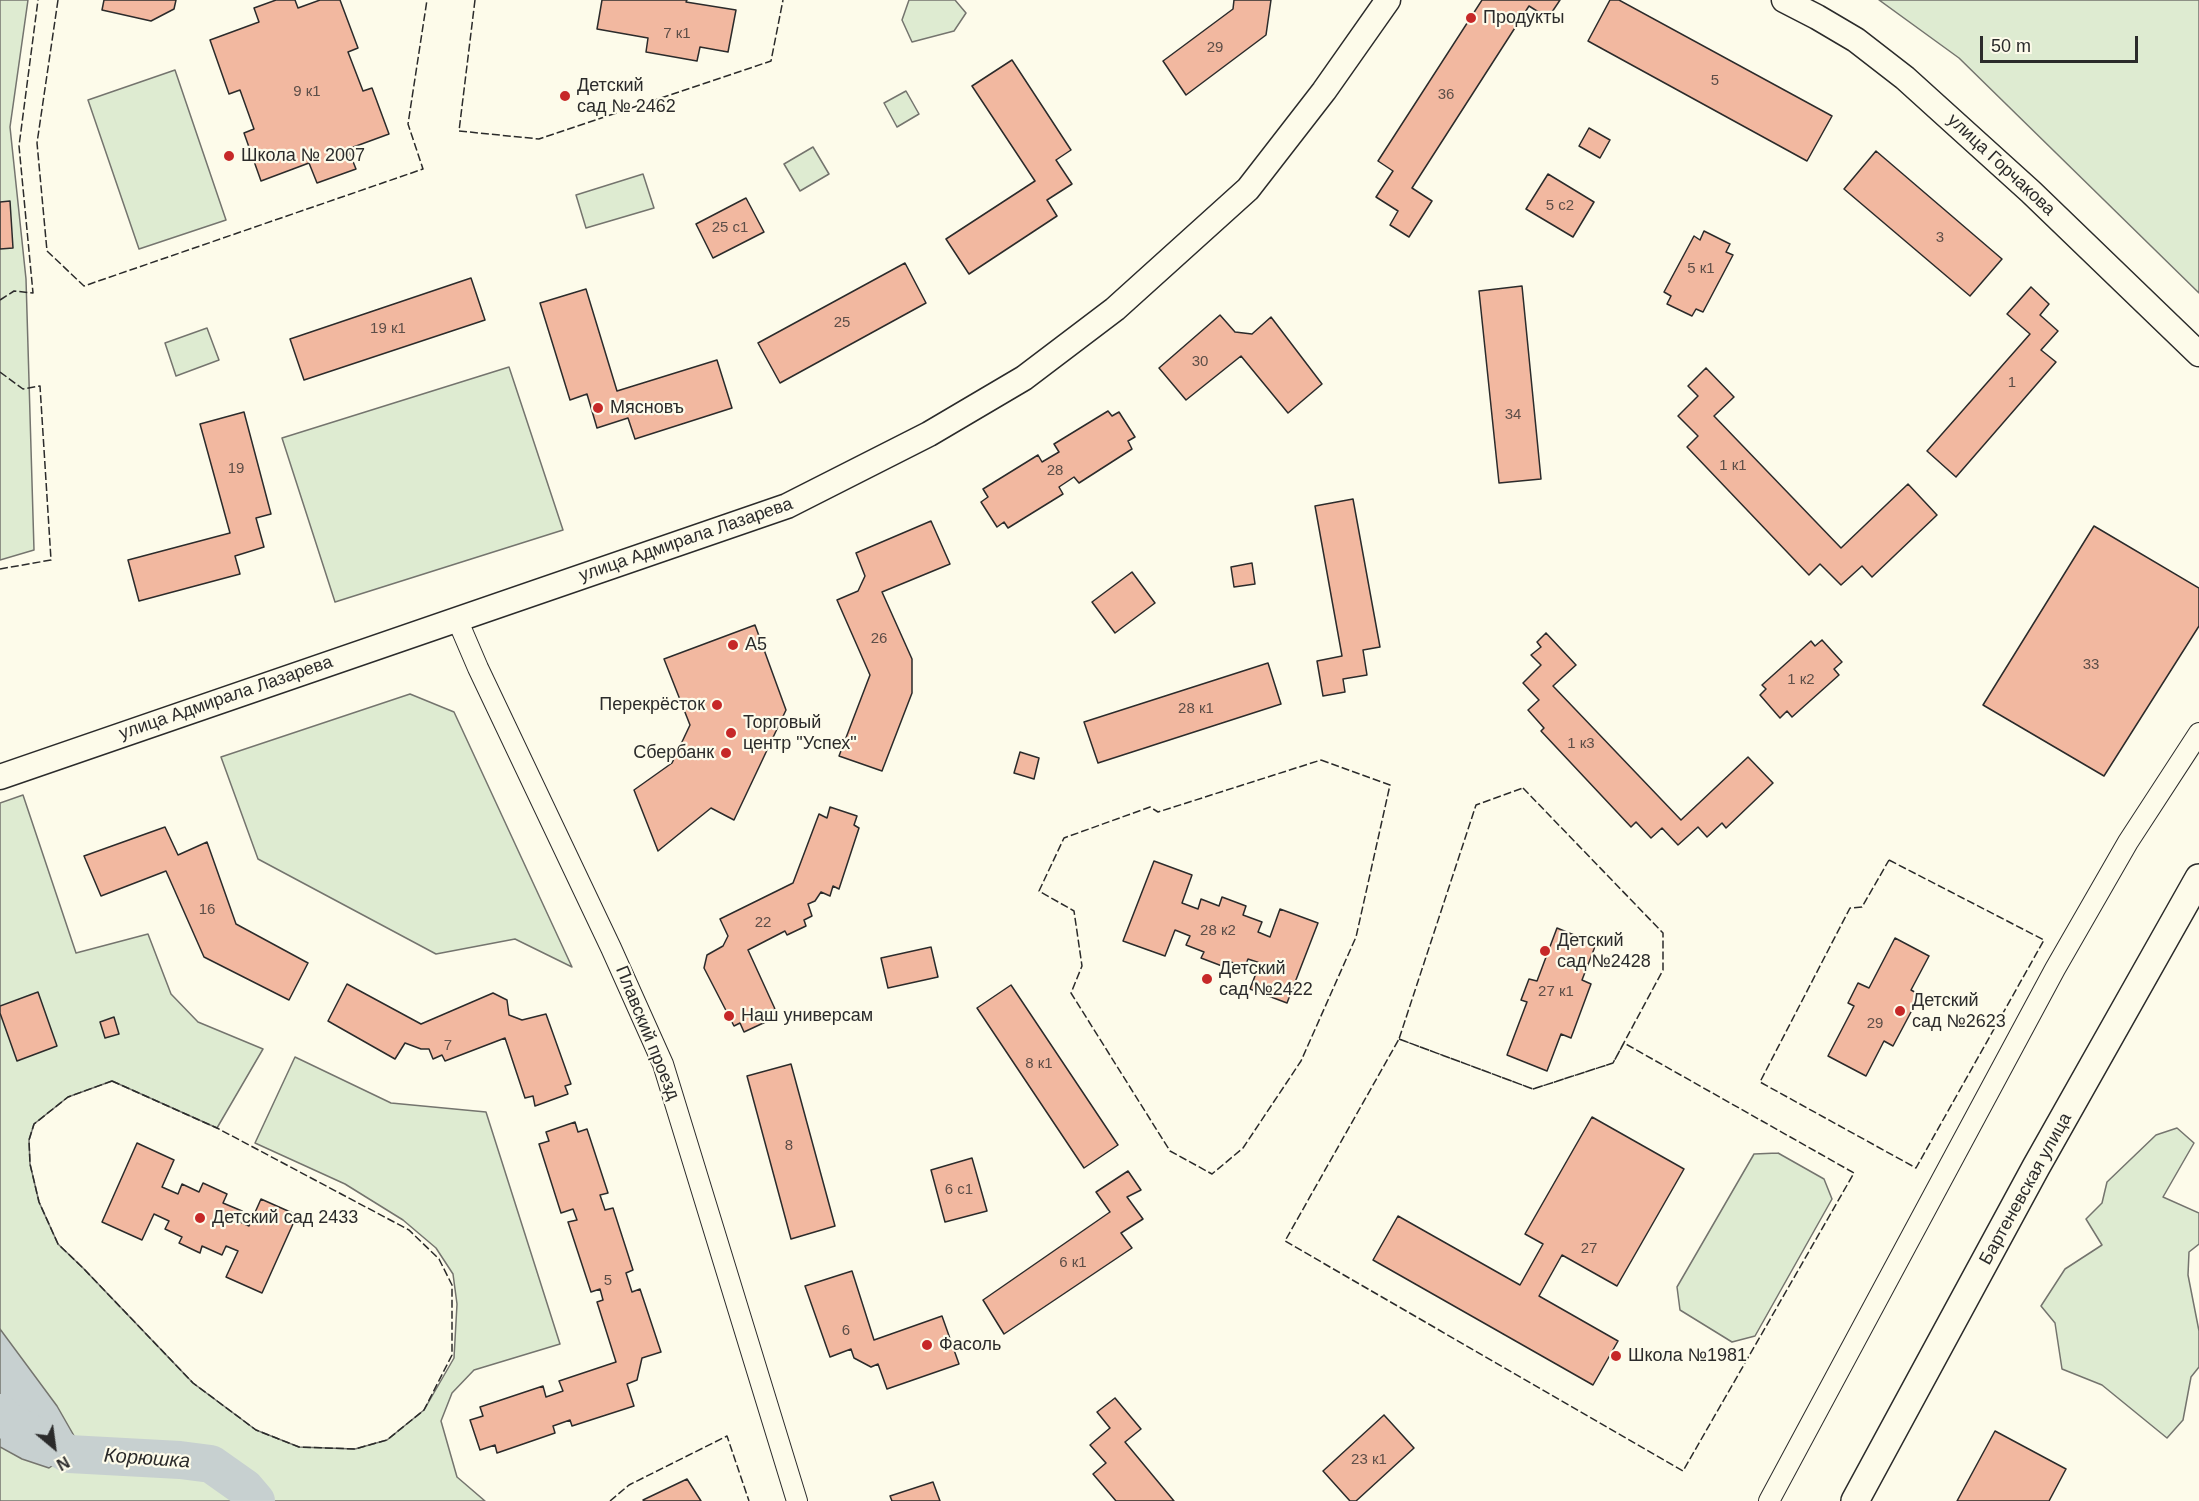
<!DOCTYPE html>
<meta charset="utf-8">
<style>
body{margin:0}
#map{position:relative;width:2199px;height:1501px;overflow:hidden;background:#fdfbea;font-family:Helvetica,sans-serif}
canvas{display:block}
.north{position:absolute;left:24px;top:1417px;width:60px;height:60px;-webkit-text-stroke:4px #fdfbea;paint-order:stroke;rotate:151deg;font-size:16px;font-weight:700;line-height:24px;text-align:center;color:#2b2b2b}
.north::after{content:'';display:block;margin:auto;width:21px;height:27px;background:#2b2b2b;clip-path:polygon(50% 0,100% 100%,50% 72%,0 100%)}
.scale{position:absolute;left:1980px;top:36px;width:158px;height:27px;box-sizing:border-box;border:3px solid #2b2b2b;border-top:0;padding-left:8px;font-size:18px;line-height:21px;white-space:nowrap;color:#2b2b2b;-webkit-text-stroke:4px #fdfbea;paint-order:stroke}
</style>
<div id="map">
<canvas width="2199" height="1501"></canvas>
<div class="north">N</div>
<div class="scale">50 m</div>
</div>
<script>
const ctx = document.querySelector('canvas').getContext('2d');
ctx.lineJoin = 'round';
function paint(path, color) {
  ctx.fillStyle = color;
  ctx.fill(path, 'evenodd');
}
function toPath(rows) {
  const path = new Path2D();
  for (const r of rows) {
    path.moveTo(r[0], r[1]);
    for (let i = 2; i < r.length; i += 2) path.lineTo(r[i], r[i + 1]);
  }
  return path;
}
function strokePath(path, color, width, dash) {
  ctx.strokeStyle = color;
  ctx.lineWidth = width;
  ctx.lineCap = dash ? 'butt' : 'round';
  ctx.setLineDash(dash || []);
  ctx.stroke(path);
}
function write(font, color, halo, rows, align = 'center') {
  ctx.font = font + ' Helvetica,sans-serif';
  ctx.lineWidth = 4.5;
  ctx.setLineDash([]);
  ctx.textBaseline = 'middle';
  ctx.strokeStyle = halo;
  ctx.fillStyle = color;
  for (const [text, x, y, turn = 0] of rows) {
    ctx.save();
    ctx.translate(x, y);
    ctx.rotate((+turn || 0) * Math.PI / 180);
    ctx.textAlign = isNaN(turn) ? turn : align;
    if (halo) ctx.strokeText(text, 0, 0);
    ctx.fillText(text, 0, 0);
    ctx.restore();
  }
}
const green = toPath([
 [0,0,28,0,10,127,26,279,34,550,0,560,0,0],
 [909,0,955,0,966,13,954,31,912,42,902,20,909,0],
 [1879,0,2199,0,2199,293,1959,58,1879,0],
 [175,70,226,220,139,249,88,100,175,70],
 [906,91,919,114,897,127,884,103,906,91],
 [813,147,829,174,800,191,784,164,813,147],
 [643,174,654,208,586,228,576,195,643,174],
 [207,328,219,360,176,376,165,343,207,328],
 [509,367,563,530,335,602,282,438,509,367],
 [410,694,454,712,572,967,515,939,436,954,258,859,221,757,410,694],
 [23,795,76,953,148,934,171,994,198,1022,263,1049,217,1128,112,1081,68,1097,34,1124,29,1140,30,1164,39,1202,58,1244,83,1268,193,1383,256,1430,299,1447,355,1449,387,1440,424,1410,454,1358,457,1304,453,1274,436,1248,403,1220,345,1184,255,1143,295,1057,391,1103,486,1112,560,1344,474,1370,452,1393,441,1421,457,1477,485,1501,0,1501,0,803,23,795],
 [2177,1128,2194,1143,2163,1197,2199,1213,2199,1244,2189,1252,2188,1275,2199,1331,2199,1367,2191,1377,2183,1420,2167,1438,2102,1385,2062,1369,2055,1323,2041,1306,2065,1269,2102,1245,2086,1219,2102,1203,2107,1182,2156,1135,2177,1128],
 [1778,1153,1824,1179,1832,1199,1755,1336,1732,1342,1680,1310,1677,1287,1754,1154,1778,1153]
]);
paint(green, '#deebd1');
strokePath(green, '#74746e', 1.5);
const water = toPath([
 [0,1329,57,1406,77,1441,69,1454,49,1468,22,1459,0,1447,0,1329]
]);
paint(water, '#c7d0d0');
strokePath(water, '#74746e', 1.5);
strokePath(toPath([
 [0,1413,6,1420,69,1454,180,1460,211,1464,245,1488,256,1501]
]), '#c7d0d0', 38);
const building = toPath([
 [104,0,176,0,174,9,151,21,102,10,104,0],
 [276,0,295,0,298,8,320,0,340,0,358,48,348,52,363,91,372,88,389,134,348,149,356,169,317,183,309,163,261,181,244,133,254,129,240,90,229,94,210,40,259,22,254,8,276,0],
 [602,0,687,0,686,2,736,10,728,52,700,47,697,61,646,52,648,38,597,29,602,0],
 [1234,0,1271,0,1266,35,1186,95,1163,61,1233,9,1234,0],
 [1482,0,1560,0,1548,18,1529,6,1412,188,1432,201,1409,237,1390,225,1398,211,1376,197,1393,171,1378,161,1482,0],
 [1610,0,1619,0,1832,116,1807,161,1588,41,1610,0],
 [1012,60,1071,150,1056,160,1072,184,1047,200,1057,216,969,274,946,239,1035,181,972,86,1012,60],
 [1589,128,1610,140,1600,158,1579,146,1589,128],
 [1876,151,2002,259,1970,296,1844,189,1876,151],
 [1548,174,1594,202,1573,237,1526,209,1548,174],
 [746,198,764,232,713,258,696,224,746,198],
 [10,201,13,248,0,249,0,202,10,201],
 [1704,231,1730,244,1726,252,1733,255,1703,312,1696,309,1692,316,1667,304,1671,296,1664,292,1694,236,1700,240,1704,231],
 [905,263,926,303,780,383,758,343,905,263],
 [471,278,485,320,304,380,290,339,471,278],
 [1522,286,1541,479,1499,483,1479,291,1522,286],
 [2031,287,2049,304,2040,315,2058,331,2041,350,2056,362,1956,477,1927,451,2030,334,2007,314,2031,287],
 [586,289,617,391,717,360,732,408,635,439,628,418,597,428,587,394,570,400,540,303,586,289],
 [1220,315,1235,332,1252,334,1271,317,1322,384,1288,413,1241,356,1186,400,1159,368,1220,315],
 [1706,368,1734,397,1714,416,1841,548,1908,484,1937,515,1872,577,1862,566,1841,585,1820,564,1809,575,1687,447,1698,436,1678,416,1698,396,1688,386,1706,368],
 [1108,411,1112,416,1119,412,1135,437,1128,441,1132,449,1079,483,1074,477,1059,487,1063,494,1008,528,1004,522,997,527,981,502,988,497,983,489,1038,455,1042,462,1059,452,1054,444,1108,411],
 [244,412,271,514,256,518,264,547,235,556,240,574,139,601,128,560,230,533,200,424,244,412],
 [1353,499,1380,647,1363,650,1367,675,1343,679,1345,692,1323,696,1317,661,1342,656,1315,506,1353,499],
 [931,521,950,564,882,592,912,659,912,693,882,771,839,756,870,675,837,600,858,591,865,576,856,553,931,521],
 [2094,526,2199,588,2199,626,2104,776,1983,705,2094,526],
 [1252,563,1255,584,1234,587,1231,567,1252,563],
 [1132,572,1155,603,1115,633,1092,602,1132,572],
 [755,625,786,710,734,820,711,808,658,851,634,790,672,763,690,725,664,659,755,625],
 [1546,633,1576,665,1553,686,1681,820,1748,757,1773,783,1726,828,1722,823,1707,837,1698,827,1678,845,1662,828,1651,838,1636,822,1631,827,1541,731,1544,728,1528,710,1539,700,1523,683,1541,665,1531,655,1541,647,1537,642,1546,633],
 [1822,640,1842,662,1834,669,1839,675,1792,717,1787,711,1780,718,1760,695,1766,689,1762,685,1811,641,1815,646,1822,640],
 [1268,663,1281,704,1098,763,1084,722,1268,663],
 [1020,752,1039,758,1034,779,1014,773,1020,752],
 [830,807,857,816,854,825,859,828,839,889,833,886,830,896,821,892,815,901,808,904,812,916,804,920,806,926,787,935,785,931,748,950,775,1009,769,1012,772,1019,744,1032,740,1023,734,1026,704,968,707,955,723,946,728,936,720,919,793,883,819,814,827,818,830,807],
 [165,827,178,855,207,842,236,924,308,963,289,1000,204,957,166,871,101,896,84,856,165,827],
 [1154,861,1192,875,1182,903,1198,909,1201,899,1219,906,1222,897,1246,906,1243,915,1262,922,1258,932,1270,937,1280,909,1318,923,1287,1003,1250,989,1260,963,1248,959,1245,967,1225,960,1222,966,1201,958,1204,952,1186,945,1190,936,1175,930,1165,956,1123,941,1154,861],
 [1557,928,1596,944,1582,980,1591,984,1571,1038,1561,1034,1547,1071,1507,1055,1527,1002,1521,1000,1529,979,1537,981,1557,928],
 [1895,938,1929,956,1911,990,1920,995,1893,1046,1884,1041,1866,1076,1828,1056,1854,1006,1848,1003,1858,983,1869,988,1895,938],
 [931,947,938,977,888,988,881,958,931,947],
 [347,984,421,1024,493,993,507,1000,509,1015,522,1020,546,1014,571,1084,565,1086,568,1094,535,1106,533,1096,525,1098,505,1038,445,1061,442,1055,433,1059,429,1049,421,1049,405,1043,395,1059,328,1021,347,984],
 [1011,985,1118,1145,1084,1168,977,1008,1011,985],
 [38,992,57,1046,17,1061,0,1013,0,1006,38,992],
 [114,1017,119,1034,105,1038,100,1022,114,1017],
 [791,1064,835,1226,791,1239,747,1076,791,1064],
 [1592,1117,1684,1169,1617,1286,1562,1255,1539,1296,1618,1341,1593,1385,1373,1260,1398,1216,1520,1285,1543,1244,1525,1234,1592,1117],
 [575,1122,578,1132,587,1129,608,1193,600,1195,605,1210,613,1208,633,1270,626,1273,632,1292,640,1289,661,1352,642,1358,637,1380,627,1384,634,1406,572,1426,570,1420,553,1426,555,1433,497,1453,495,1445,480,1450,470,1420,483,1416,480,1407,543,1386,546,1397,563,1391,559,1381,616,1362,597,1302,603,1300,600,1289,591,1292,568,1222,577,1220,573,1209,561,1213,539,1144,549,1141,546,1132,575,1122],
 [137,1143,174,1160,162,1187,178,1194,182,1184,199,1192,203,1183,227,1194,223,1203,242,1211,238,1221,249,1226,261,1199,297,1215,262,1293,226,1277,238,1251,226,1246,222,1255,202,1246,200,1253,179,1243,182,1237,165,1229,169,1221,154,1214,142,1240,102,1222,137,1143],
 [972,1158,987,1211,945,1222,931,1170,972,1158],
 [1128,1171,1141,1190,1127,1197,1143,1219,1121,1233,1132,1248,1004,1334,983,1300,1110,1212,1096,1192,1128,1171],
 [852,1271,874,1340,942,1316,959,1364,887,1389,878,1364,871,1367,854,1358,851,1349,830,1357,805,1286,852,1271],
 [1115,1398,1141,1429,1125,1442,1174,1501,1116,1501,1093,1474,1106,1463,1090,1445,1110,1428,1097,1412,1115,1398],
 [1384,1415,1414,1448,1356,1501,1350,1501,1323,1471,1384,1415],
 [1995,1431,2066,1469,2049,1501,1957,1501,1995,1431],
 [687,1479,701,1501,644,1501,643,1500,687,1479],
 [933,1482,940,1501,892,1501,890,1496,933,1482]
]);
paint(building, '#f2b8a0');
strokePath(building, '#2b2b2b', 1.5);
const minor = toPath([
 [457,619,478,668,611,948,663,1064,797,1501],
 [1769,1501,2055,969,2128,842,2199,733]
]);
const tertiary = toPath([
 [1784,0,1817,17,1856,40,1905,78,2031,192,2199,354],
 [0,777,787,506,929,434,1024,378,1115,309,1248,189,1324,91,1388,0]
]);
const secondary = toPath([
 [1855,1501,2036,1167,2199,878]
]);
strokePath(minor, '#2b2b2b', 22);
strokePath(tertiary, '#2b2b2b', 27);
strokePath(secondary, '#2b2b2b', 30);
strokePath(minor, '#fdfbea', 20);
strokePath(tertiary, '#fdfbea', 24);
strokePath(secondary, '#fdfbea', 27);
strokePath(toPath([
 [58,0,37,143,47,251,84,286,423,169,408,124,427,0],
 [475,0,459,131,539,139,771,61,783,0],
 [0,300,14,291,33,293,19,146,38,0],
 [0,372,23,389,40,386,51,560,0,569],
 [1321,760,1390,785,1356,937,1301,1061,1243,1148,1212,1174,1170,1151,1071,993,1082,966,1074,911,1039,891,1064,838,1150,807,1158,812,1321,760],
 [1523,788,1663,933,1663,970,1613,1063,1533,1089,1399,1039,1476,805,1523,788],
 [1889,860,2044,940,1916,1168,1760,1082,1850,908,1862,907,1889,860],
 [1399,1039,1533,1089,1613,1063,1624,1043,1854,1173,1683,1471,1285,1241,1399,1039],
 [112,1081,217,1128,409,1230,439,1259,452,1285,452,1355,424,1410,387,1440,355,1449,299,1447,256,1430,193,1383,83,1268,58,1244,39,1202,30,1164,29,1140,34,1124,68,1097,112,1081],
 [610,1501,629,1485,727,1436,749,1501]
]), '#2b2b2b', 1.5, [8, 3]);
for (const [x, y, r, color] of [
 [1471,18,6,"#c62828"],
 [565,96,6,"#c62828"],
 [229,156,6,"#c62828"],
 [598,408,6,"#c62828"],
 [733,645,6,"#c62828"],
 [717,705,6,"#c62828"],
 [731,733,6,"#c62828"],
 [726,753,6,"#c62828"],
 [1545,951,6,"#c62828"],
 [1207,979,6,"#c62828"],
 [1900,1011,6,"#c62828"],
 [729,1016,6,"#c62828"],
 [200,1218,6,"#c62828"],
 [927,1345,6,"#c62828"],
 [1616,1356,6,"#c62828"]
]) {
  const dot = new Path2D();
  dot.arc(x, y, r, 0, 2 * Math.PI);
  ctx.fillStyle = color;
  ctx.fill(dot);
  strokePath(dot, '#fdfbea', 2);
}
write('15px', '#5d4e48', null, [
 ["7 к1",677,34],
 ["29",1215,48],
 ["5",1715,81],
 ["9 к1",307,92],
 ["36",1446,95],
 ["5 с2",1560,206],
 ["25 с1",730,228],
 ["3",1940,238],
 ["5 к1",1701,269],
 ["25",842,323],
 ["19 к1",388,329],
 ["30",1200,362],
 ["1",2012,383],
 ["34",1513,415],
 ["1 к1",1733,466],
 ["19",236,469],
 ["28",1055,471],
 ["26",879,639],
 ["33",2091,665],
 ["1 к2",1801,680],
 ["28 к1",1196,709],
 ["1 к3",1581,744],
 ["16",207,910],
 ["22",763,923],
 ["28 к2",1218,931],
 ["27 к1",1556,992],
 ["29",1875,1024],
 ["7",448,1046],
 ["8 к1",1039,1064],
 ["8",789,1146],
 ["6 с1",959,1190],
 ["27",1589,1249],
 ["6 к1",1073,1263],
 ["5",608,1281],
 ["6",846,1331],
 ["23 к1",1369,1460]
]);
write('18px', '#2b2b2b', '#fdfbea', [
 ["Продукты",1483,18],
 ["Детский",577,86],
 ["сад № 2462",577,107],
 ["Школа № 2007",241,156],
 ["Мясновъ",610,408],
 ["А5",745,645],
 ["Перекрёсток",705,705,"right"],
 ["Торговый",743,723],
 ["центр \"Успех\"",743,744],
 ["Сбербанк",714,753,"right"],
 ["Детский",1557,941],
 ["сад №2428",1557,962],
 ["Детский",1219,969],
 ["сад №2422",1219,990],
 ["Детский",1912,1001],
 ["сад №2623",1912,1022],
 ["Наш универсам",741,1016],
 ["Детский сад 2433",212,1218],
 ["Фасоль",939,1345],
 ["Школа №1981",1628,1356]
], 'left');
write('18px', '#2b2b2b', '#fdfbea', [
 ["улица Горчакова",2001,165,43],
 ["улица Адмирала Лазарева",686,540,-19],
 ["улица Адмирала Лазарева",226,698,-19],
 ["Плавский проезд",647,1033,68],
 ["Бартеневская улица",2026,1189,-61]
]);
write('italic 20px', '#2b2b2b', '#fdfbea', [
 ["Корюшка",147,1459,4]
]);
</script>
